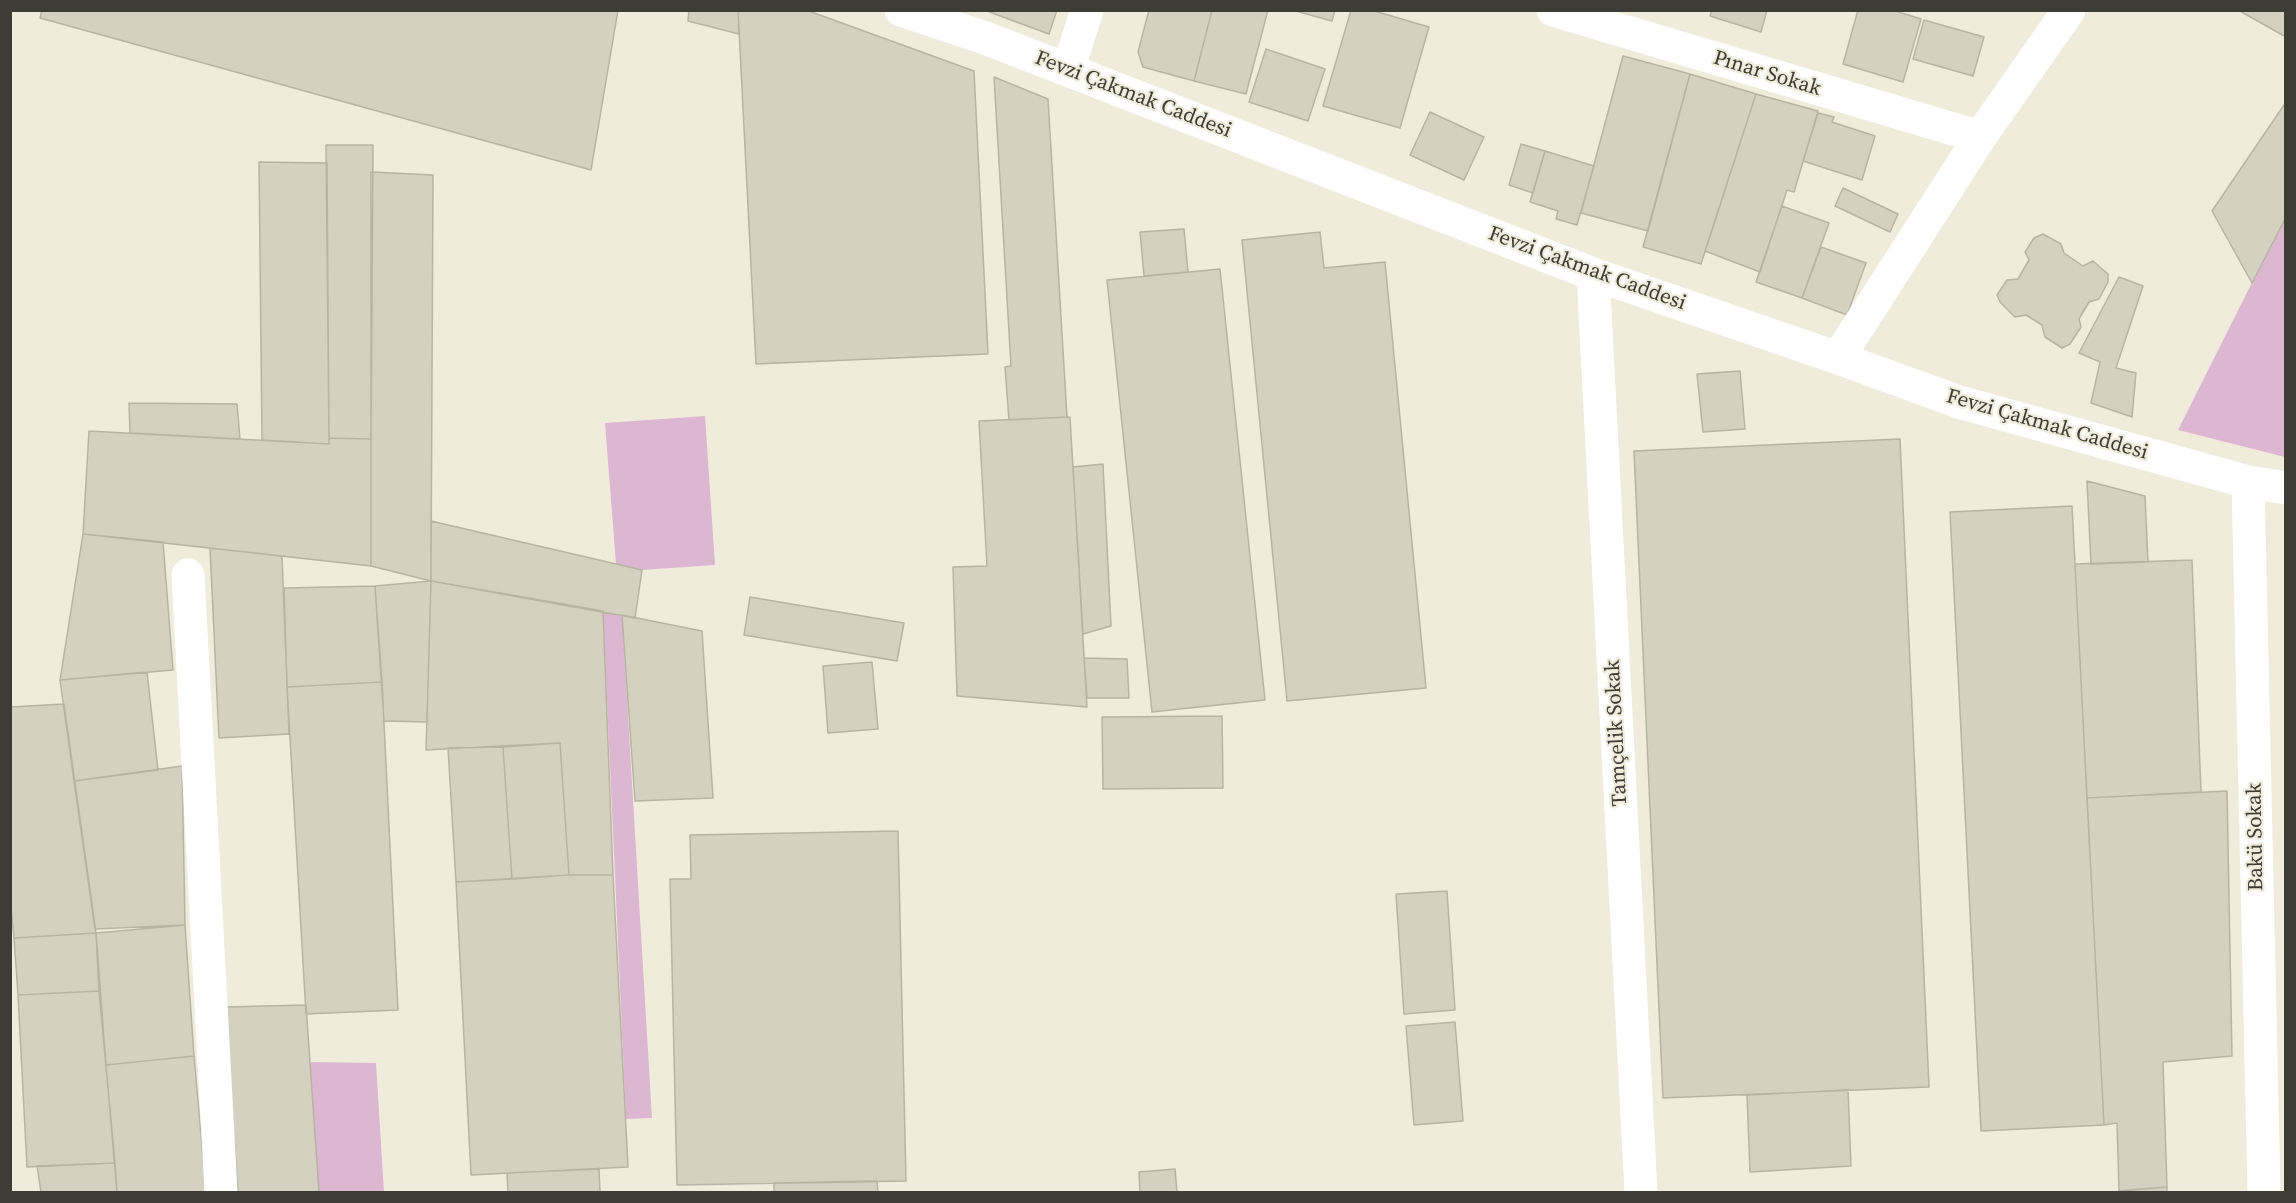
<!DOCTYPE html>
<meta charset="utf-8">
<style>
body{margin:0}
#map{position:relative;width:2296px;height:1203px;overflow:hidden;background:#efecdc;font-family:"Source Serif 4",serif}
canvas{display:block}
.frame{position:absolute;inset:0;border:12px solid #3d3c35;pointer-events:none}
</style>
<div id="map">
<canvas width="2296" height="1203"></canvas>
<div class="frame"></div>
</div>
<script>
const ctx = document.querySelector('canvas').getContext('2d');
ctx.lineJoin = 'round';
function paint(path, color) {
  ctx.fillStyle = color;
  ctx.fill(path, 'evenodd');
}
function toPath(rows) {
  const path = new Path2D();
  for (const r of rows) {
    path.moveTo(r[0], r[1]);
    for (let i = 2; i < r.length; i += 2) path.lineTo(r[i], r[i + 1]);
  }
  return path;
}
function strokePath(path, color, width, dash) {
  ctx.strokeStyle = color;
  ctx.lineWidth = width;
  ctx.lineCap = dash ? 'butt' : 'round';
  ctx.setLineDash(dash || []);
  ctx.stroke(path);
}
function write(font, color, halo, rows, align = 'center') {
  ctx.font = font + ' "Source Serif 4",serif';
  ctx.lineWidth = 4.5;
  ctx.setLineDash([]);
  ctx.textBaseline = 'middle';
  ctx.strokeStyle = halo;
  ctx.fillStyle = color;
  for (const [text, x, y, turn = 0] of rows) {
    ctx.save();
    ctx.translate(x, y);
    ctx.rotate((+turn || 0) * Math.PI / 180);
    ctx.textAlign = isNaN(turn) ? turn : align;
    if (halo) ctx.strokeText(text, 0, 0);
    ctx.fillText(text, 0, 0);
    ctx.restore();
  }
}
paint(toPath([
 [2285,217,2285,457,2178,430],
 [705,416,715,565,642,570,616,564,605,423],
 [603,611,622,615,652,1118,626,1119],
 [309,1062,376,1063,384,1192,319,1192]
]), '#ddb7d1');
const building = toPath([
 [42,10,618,10,591,170,40,18,42,10],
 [689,10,738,10,739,34,688,21,689,10],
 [738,10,806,10,974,71,988,354,756,364,738,10],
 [984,10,1057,10,1049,34,984,10],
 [1149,10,1212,10,1194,81,1143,67,1138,52,1149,10],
 [1212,10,1268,10,1246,94,1194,81,1212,10],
 [1292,10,1335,10,1332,21,1292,10],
 [1351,10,1371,10,1429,27,1400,128,1323,106,1351,10],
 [1712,10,1767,10,1761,32,1710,16,1712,10],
 [1858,10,1892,10,1921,19,1903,82,1843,64,1858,10],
 [2238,10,2286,10,2286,37,2238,10],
 [1924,20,1984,37,1973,76,1913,59,1924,20],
 [1266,49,1325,69,1308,121,1249,102,1266,49],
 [1623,56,1690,74,1648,231,1581,213,1623,56],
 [1690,74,1756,94,1701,264,1643,247,1690,74],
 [994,77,1048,99,1067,417,1009,420,1005,367,1011,366,994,77],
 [1756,94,1818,111,1794,192,1787,190,1760,272,1705,251,1756,94],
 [2286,102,2286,217,2252,283,2212,211,2286,102],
 [1430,112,1484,137,1464,180,1410,155,1430,112],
 [1818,113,1834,117,1832,122,1875,136,1862,180,1803,161,1818,113],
 [1521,144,1545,151,1533,193,1509,185,1521,144],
 [326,145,373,145,371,439,329,438,326,145],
 [1545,151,1594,166,1577,225,1556,219,1558,211,1530,202,1545,151],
 [259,162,327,163,329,444,262,440,259,162],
 [371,172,433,175,431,581,371,566,371,172],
 [1843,188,1898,214,1890,232,1835,206,1843,188],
 [1782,206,1829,223,1802,298,1756,282,1782,206],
 [1184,229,1188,272,1144,276,1140,232,1184,229],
 [1320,232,1324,268,1385,262,1426,688,1287,701,1242,240,1320,232],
 [2043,234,2061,244,2064,253,2083,266,2093,261,2108,274,2108,282,2099,299,2089,302,2079,319,2081,327,2070,344,2062,348,2045,337,2042,325,2026,315,2015,317,2000,302,1997,295,2007,280,2018,279,2029,260,2025,252,2034,238,2043,234],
 [1821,247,1866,263,1847,315,1802,298,1821,247],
 [1220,269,1265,700,1152,712,1107,280,1220,269],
 [2119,277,2143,286,2116,368,2136,373,2132,417,2091,403,2100,362,2079,353,2119,277],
 [1740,371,1745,429,1703,432,1697,374,1740,371],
 [129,403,237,404,240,439,130,433,129,403],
 [1070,417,1087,707,957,696,953,567,987,566,979,421,1070,417],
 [89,431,329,444,329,438,371,439,371,566,83,534,89,431],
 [1900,439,1929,1087,1663,1098,1634,451,1900,439],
 [1103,464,1111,626,1083,634,1073,467,1103,464],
 [2087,481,2145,496,2148,562,2091,564,2087,481],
 [2072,506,2104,1125,1981,1131,1950,512,2072,506],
 [431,521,642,570,635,618,431,581,431,521],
 [83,534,163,542,173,670,60,680,83,534],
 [210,548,282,556,289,734,219,738,210,548],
 [2192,560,2201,792,2087,798,2075,564,2192,560],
 [431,581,603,611,613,875,569,875,560,743,426,750,431,581],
 [431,581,427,722,384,721,375,586,431,581],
 [375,586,382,682,287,687,284,588,375,586],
 [750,597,904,623,897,661,744,635,750,597],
 [622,615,702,631,713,798,635,801,622,615],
 [1084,658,1127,659,1129,698,1087,698,1084,658],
 [872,662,878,729,828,733,823,666,872,662],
 [147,672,158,770,74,781,60,680,147,672],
 [382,682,398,1010,306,1014,287,687,382,682],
 [64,704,96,933,14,938,10,896,10,707,64,704],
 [1222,716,1223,788,1103,789,1102,717,1222,716],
 [560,743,569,875,512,879,503,747,560,743],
 [503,747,512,879,456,882,448,748,503,747],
 [182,766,185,925,95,929,74,781,182,766],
 [2227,791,2232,1056,2163,1062,2167,1187,2119,1191,2117,1123,2104,1125,2087,798,2227,791],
 [898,831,906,1181,677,1185,670,879,691,879,690,835,898,831],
 [569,875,613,875,628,1167,471,1175,456,882,569,875],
 [1447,891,1455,1010,1404,1014,1396,894,1447,891],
 [185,925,194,1056,106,1065,96,933,185,925],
 [96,933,99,991,18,995,14,938,96,933],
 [99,991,115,1163,27,1167,18,995,99,991],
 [306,1005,319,1192,238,1192,224,1007,306,1005],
 [1455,1022,1463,1121,1414,1125,1406,1026,1455,1022],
 [194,1056,206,1192,117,1192,106,1065,194,1056],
 [1848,1090,1851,1166,1750,1172,1747,1095,1848,1090],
 [115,1163,117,1192,41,1192,37,1166,115,1163],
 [599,1169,600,1192,508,1192,507,1173,599,1169],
 [1175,1169,1177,1192,1140,1192,1139,1172,1175,1169],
 [877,1181,878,1192,774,1192,774,1183,877,1181],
 [2167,1187,2167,1192,2119,1192,2119,1191,2167,1187]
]);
paint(building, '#d4d1c1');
strokePath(building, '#b7b4a4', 1.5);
strokePath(toPath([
 [901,10,988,39,1593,274,1838,358,1959,402,2248,482,2286,488],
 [1553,10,1980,137],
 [1068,70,1087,10],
 [1593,274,1641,1192],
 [1838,358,1980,137,2069,10],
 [2248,482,2264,1192],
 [188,575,221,1192]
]), '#fff', 33);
write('21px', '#3d3c35', '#efecdc', [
 ["Pınar Sokak",1767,74,17],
 ["Fevzi Çakmak Caddesi",1133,95,21],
 ["Fevzi Çakmak Caddesi",1587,269,20],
 ["Fevzi Çakmak Caddesi",2047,425,16],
 ["Tamçelik Sokak",1617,733,-93],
 ["Bakü Sokak",2256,837,-91]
]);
</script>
